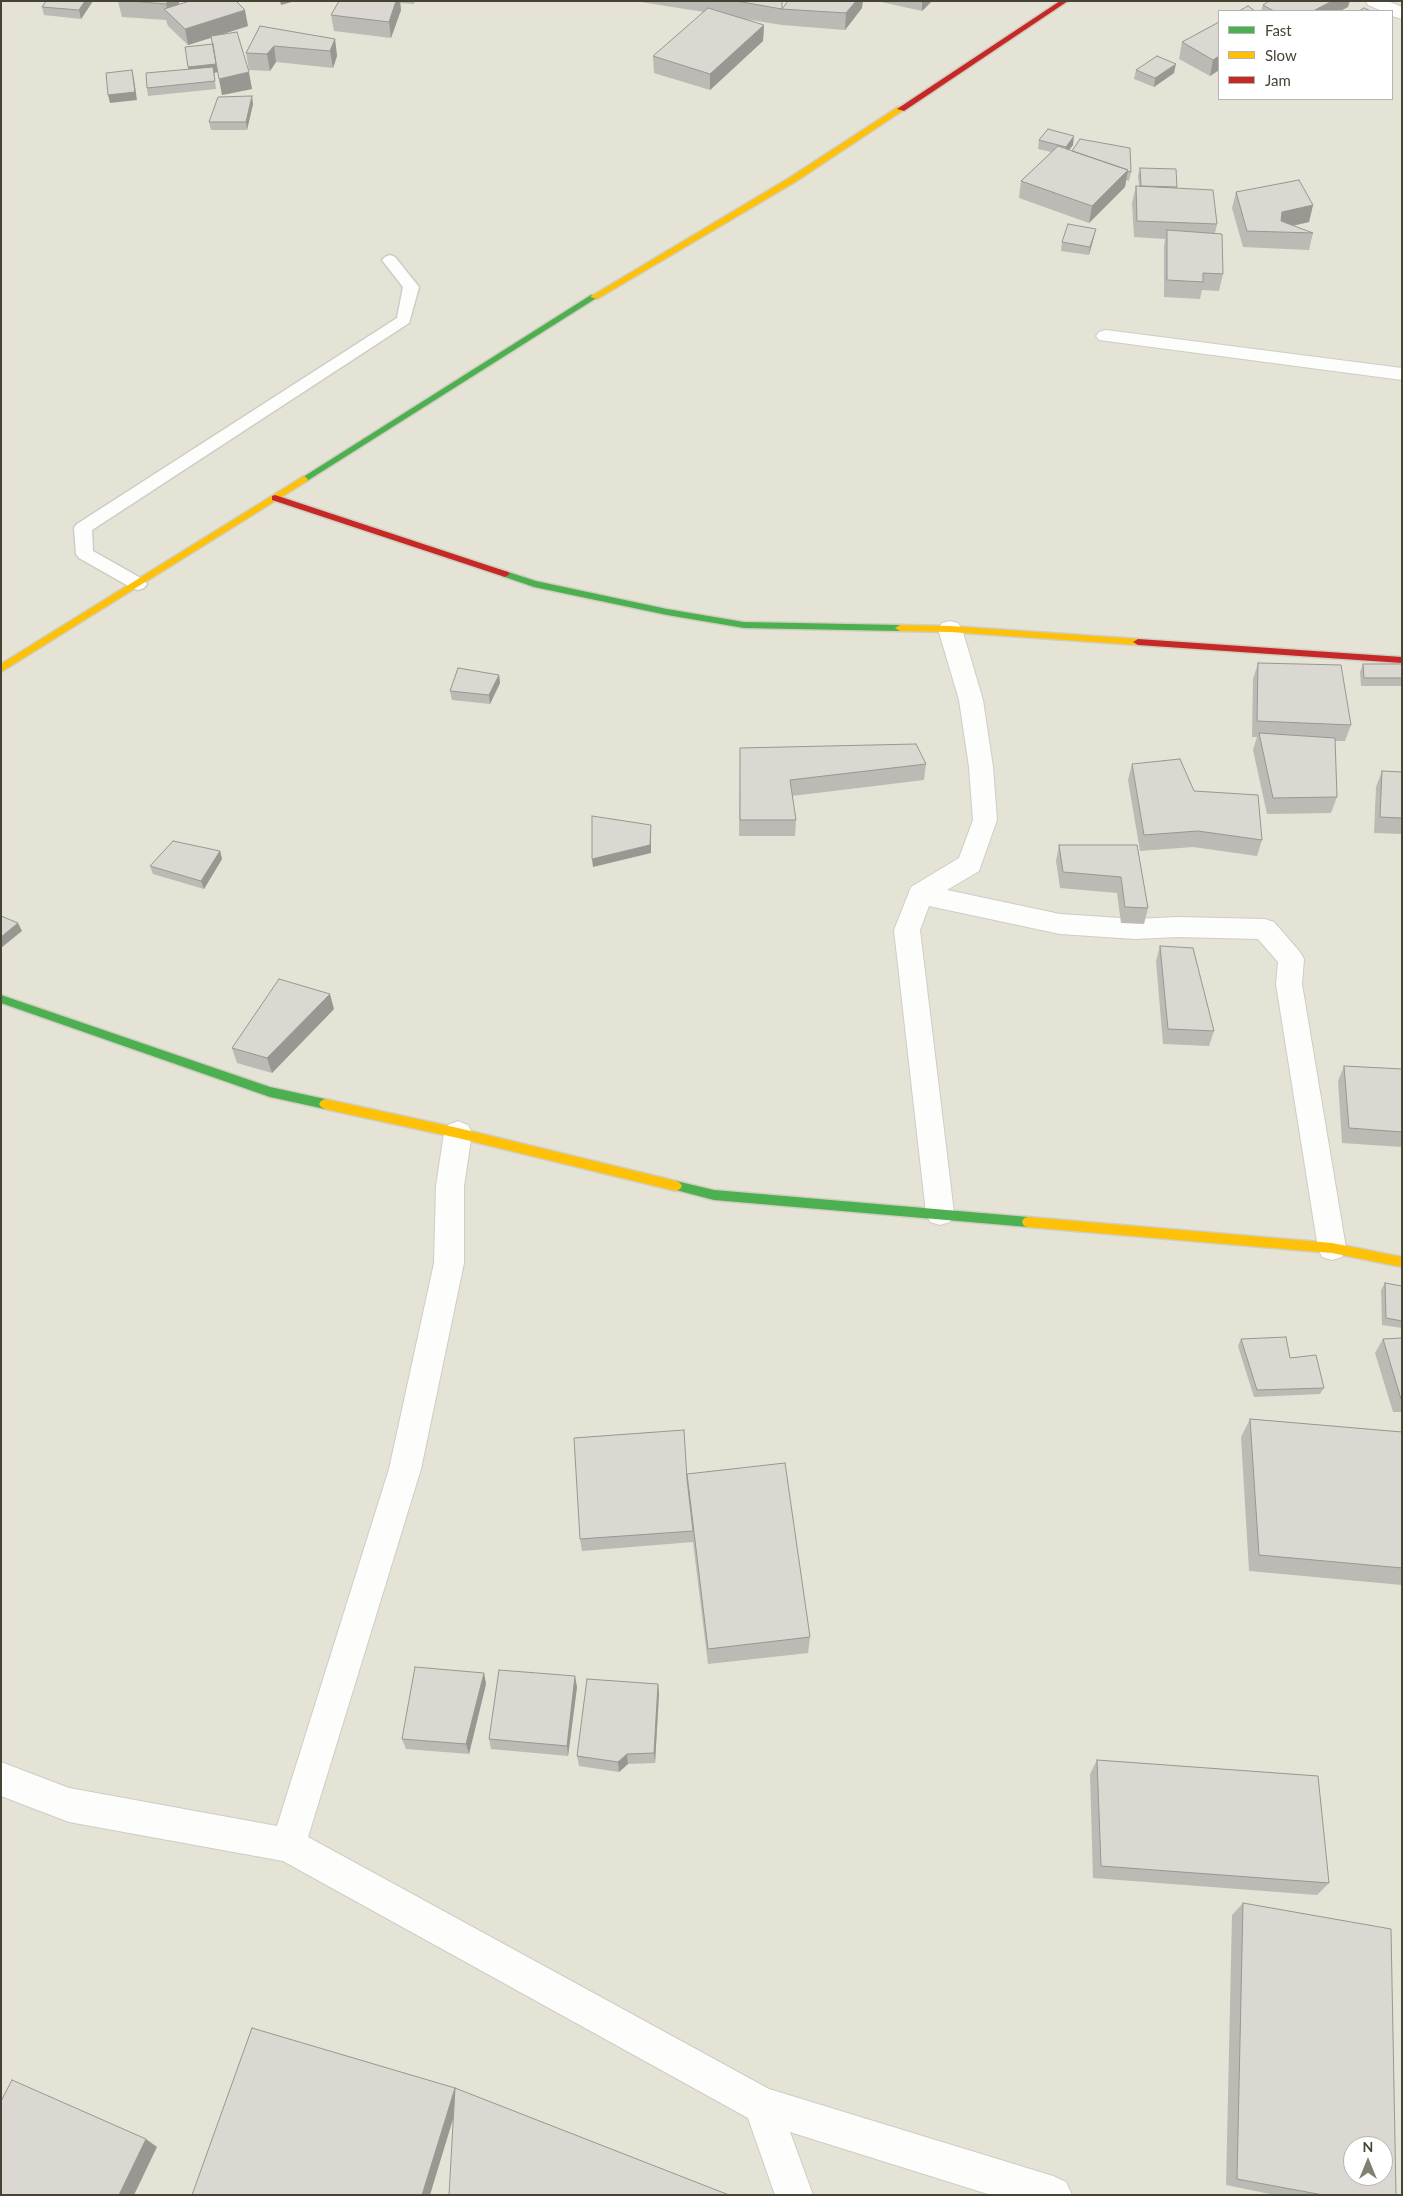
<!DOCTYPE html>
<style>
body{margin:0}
#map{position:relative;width:1403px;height:2196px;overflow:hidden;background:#f0efe8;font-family:Lato,sans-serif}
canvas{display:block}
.frame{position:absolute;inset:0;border:2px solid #474334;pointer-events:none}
.legend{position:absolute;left:1218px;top:10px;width:175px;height:90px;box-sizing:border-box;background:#fff;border:1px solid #b5b4ae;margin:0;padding:6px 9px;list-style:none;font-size:15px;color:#474334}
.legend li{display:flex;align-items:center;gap:10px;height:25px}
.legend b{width:25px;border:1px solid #b5b4ae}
.north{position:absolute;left:1343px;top:2136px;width:50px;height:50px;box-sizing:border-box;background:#fff;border:1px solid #b5b4ae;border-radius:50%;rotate:0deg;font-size:14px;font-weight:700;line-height:20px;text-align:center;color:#474334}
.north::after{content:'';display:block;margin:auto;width:18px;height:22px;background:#827f73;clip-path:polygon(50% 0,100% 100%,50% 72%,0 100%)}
</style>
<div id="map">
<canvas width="1403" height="2196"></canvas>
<div class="frame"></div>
<ul class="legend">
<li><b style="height:6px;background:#4caf50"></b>Fast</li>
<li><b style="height:6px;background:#ffc107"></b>Slow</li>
<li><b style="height:6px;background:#c62828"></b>Jam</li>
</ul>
<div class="north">N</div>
</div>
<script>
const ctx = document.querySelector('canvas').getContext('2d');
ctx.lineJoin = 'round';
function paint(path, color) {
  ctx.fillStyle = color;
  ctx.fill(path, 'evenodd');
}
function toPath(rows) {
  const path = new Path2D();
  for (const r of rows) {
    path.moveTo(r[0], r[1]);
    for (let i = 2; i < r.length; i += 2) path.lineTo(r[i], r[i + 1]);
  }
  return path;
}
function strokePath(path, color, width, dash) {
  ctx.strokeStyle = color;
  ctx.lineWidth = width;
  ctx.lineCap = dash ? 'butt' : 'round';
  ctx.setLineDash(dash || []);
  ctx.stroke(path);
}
paint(toPath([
 [1,1,1402,1,1402,2195,1,2195],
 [1219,11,1392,11,1392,99,1219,99],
 [1353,2146,1383,2146,1383,2176,1353,2176]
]), '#e5e3d5');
const lane = toPath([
 [390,255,395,257,419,287,409,323,92,530,93,551,144,580,147,584,144,588,138,590,132,588,79,558,76,554,74,528,77,524,397,318,403,287,382,260,385,257,390,255]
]);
const street = toPath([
 [1366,1,1388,1,1402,7,1402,19,1392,16,1392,11,1382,11,1368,5,1366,1],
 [1106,330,1402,368,1402,380,1099,340,1096,336,1099,332,1106,330],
 [950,621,958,623,962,629,983,700,993,767,997,820,979,871,947,890,1060,914,1135,919,1178,917,1265,919,1274,922,1300,952,1304,959,1302,984,1346,1248,1342,1257,1332,1260,1322,1257,1318,1248,1276,984,1278,962,1258,939,1178,937,1135,939,1060,934,929,906,920,930,954,1213,950,1222,940,1225,930,1222,926,1213,894,930,911,887,959,858,973,820,969,767,959,700,938,629,942,623,950,621],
 [458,1121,468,1125,472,1133,464,1186,464,1263,421,1469,308,1837,769,2089,1053,2176,1066,2182,1072,2195,991,2195,790,2132,813,2195,775,2195,748,2118,283,1861,69,1822,1,1796,1,1762,69,1788,277,1826,389,1469,434,1263,436,1186,444,1133,448,1125,458,1121]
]);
const fast = toPath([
 [591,295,598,297,307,481,304,482,300,479,591,295],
 [505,571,536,581,667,609,744,622,900,625,905,628,900,631,744,628,667,615,534,587,502,576,500,574,505,571],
 [1,995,270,1087,325,1099,329,1101,331,1104,329,1107,325,1109,270,1097,1,1003,1,995],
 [676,1181,714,1190,1028,1217,1032,1218,1034,1222,1032,1226,1028,1227,714,1200,672,1189,670,1186,672,1183,676,1181]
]);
const slow = toPath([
 [898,107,905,109,795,182,597,299,590,297,789,178,898,107],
 [304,476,308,479,307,481,1,672,1,664,304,476],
 [900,625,950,626,1138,639,1143,642,1138,645,950,632,900,631,895,628,900,625],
 [325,1099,458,1128,676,1181,680,1183,682,1186,680,1189,676,1191,458,1138,325,1109,321,1107,319,1104,321,1101,325,1099],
 [1028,1217,1332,1243,1402,1257,1402,1267,1332,1253,1028,1227,1024,1226,1022,1222,1024,1218,1028,1217]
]);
const jam = toPath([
 [1060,1,1068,1,904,111,897,109,1060,1],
 [275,495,508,572,510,574,505,577,502,576,272,500,272,496,275,495],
 [1138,639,1402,657,1402,663,1138,645,1133,642,1138,639]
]);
strokePath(lane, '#cecdc6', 3);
strokePath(street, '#cecdc6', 2);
strokePath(fast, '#d0cebf', 3);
strokePath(slow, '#d0cebf', 3);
strokePath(jam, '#d0cebf', 3);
paint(lane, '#fdfdfc');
paint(street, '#fdfdfc');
paint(fast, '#4caf50');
paint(slow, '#ffc107');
paint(jam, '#c62828');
paint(toPath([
 [46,1,93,1,81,19,44,15,42,7],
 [118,1,180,1,178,5,248,26,223,34,252,89,222,95,217,67,214,73,216,89,148,96,147,88,188,69,213,44,211,38,188,45,168,26,166,20,122,17],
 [339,1,415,1,414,4,400,3,401,10,391,38,334,31,331,15],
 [589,1,782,1,782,9,862,8,845,30,782,25,745,19,764,25,763,41,710,90,654,73,653,56,704,12,641,2],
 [877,1,932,1,922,11],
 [1263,5,1348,7,1340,11,1261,11],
 [1219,22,1219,70,1210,76,1179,59,1182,42],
 [260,26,335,39,337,56,333,68,276,62,270,71,249,70,246,53],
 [1136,70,1174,73,1154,87,1134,79],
 [253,104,247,130,211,130,209,122],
 [1039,140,1073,145,1069,150,1131,172,1129,181,1126,180,1125,187,1089,223,1019,198,1021,181,1051,152,1038,149],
 [1140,168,1177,187,1177,188,1217,224,1215,233,1223,274,1219,291,1202,290,1200,299,1164,297,1164,247,1165,239,1134,237,1132,203,1136,186,1139,186,1138,176],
 [1236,192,1313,205,1309,222,1293,226,1313,233,1309,250,1243,247,1232,208],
 [1096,229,1094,237,1089,255,1061,251,1062,242],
 [1258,663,1351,725,1345,741,1335,741,1337,797,1331,813,1267,814,1253,750,1257,737,1252,737,1253,679],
 [1363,664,1402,664,1402,686,1361,686,1360,672],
 [499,675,500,683,490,704,452,700,450,691],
 [740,748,926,764,924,780,792,796,796,820,795,836,739,836],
 [1132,764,1194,791,1262,840,1257,856,1193,847,1140,851,1128,780],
 [1382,771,1402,772,1402,834,1374,833,1376,787],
 [1059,845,1137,845,1148,908,1144,924,1121,923,1117,893,1060,888,1056,861],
 [220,851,222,859,204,889,153,874,150,866],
 [1160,946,1214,1031,1209,1046,1163,1044,1156,961],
 [334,1009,272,1073,237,1063,232,1048],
 [1344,1066,1402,1069,1402,1147,1342,1143,1338,1081],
 [1385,1283,1402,1286,1402,1328,1382,1325,1381,1290],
 [1402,1338,1402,1412,1393,1412,1375,1353,1383,1339],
 [1241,1339,1290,1358,1324,1388,1320,1394,1254,1397,1238,1346],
 [1250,1419,1402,1432,1402,1585,1249,1571,1241,1437],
 [687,1479,810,1637,808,1653,708,1664,693,1542,582,1551,580,1539],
 [484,1673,486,1684,469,1754,406,1749,402,1739],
 [658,1684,659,1694,655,1763,628,1764,619,1772,579,1766,577,1756],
 [577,1687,568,1756,491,1749,489,1739],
 [1097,1760,1329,1883,1317,1895,1093,1878,1090,1774],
 [1243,1903,1396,2195,1275,2195,1226,2185,1232,1915]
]), '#bbbab4');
paint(toPath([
 [85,1,93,1,81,19,79,10],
 [168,1,180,1,172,17,168,13,166,4],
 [280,1,295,1,281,5],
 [396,1,400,1,401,10,391,38,389,22],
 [856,1,863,1,862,8,845,30,846,13],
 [922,1,932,1,922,11],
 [1332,1,1350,1,1348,7,1340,11,1313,11],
 [245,10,248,26,188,45,185,29],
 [764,25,763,41,710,90,710,74],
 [335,39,337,56,333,68,330,51],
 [274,46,276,62,270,71,267,54],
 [1219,56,1219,70,1210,76,1213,60],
 [216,64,218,72,214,73,216,89,215,81,190,75,188,67],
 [1176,64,1174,73,1154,87,1155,78],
 [132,70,134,79,137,100,110,103,108,95],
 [249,72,252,89,222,95,219,79],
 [252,96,253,104,247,130,246,122],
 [1074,136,1073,145,1064,156,1066,147],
 [1128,170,1125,187,1089,223,1092,206],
 [1313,205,1309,222,1277,229,1282,212],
 [1096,229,1094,237,1089,255,1090,247],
 [499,675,500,683,490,704,489,695],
 [651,825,651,853,593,867,592,859],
 [220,851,222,859,204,889,201,881],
 [18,923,22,931,1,948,1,937],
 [330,994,334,1009,272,1073,267,1058],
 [484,1673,486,1684,469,1754,466,1744],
 [575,1676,577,1687,568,1756,567,1746],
 [658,1684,659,1694,655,1763,654,1753],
 [627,1754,628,1764,619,1772,618,1762],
 [455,2088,460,2096,430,2195,422,2195],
 [146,2139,157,2147,134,2195,119,2195]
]), '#999792');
const building = toPath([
 [46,1,85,1,79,10,42,7,46,1],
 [130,1,168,1,166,4,130,1],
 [190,1,236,1,245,10,185,29,164,9,190,1],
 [339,1,396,1,389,22,331,15,339,1],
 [736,1,782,1,782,9,788,1,856,1,846,13,782,9,736,1],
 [1269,1,1332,1,1313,11,1274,11,1263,5,1269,1],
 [1248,6,1255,11,1239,11,1248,6],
 [708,8,764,25,710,74,653,56,708,8],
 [1364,8,1371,11,1359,11,1364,8],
 [1219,22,1219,56,1213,60,1182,42,1219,22],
 [260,26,335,39,330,51,274,46,267,54,246,53,260,26],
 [237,32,249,72,219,79,211,36,237,32],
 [213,44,216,64,188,67,185,47,213,44],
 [1157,56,1176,64,1155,78,1136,70,1157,56],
 [213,67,215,81,147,88,146,73,213,67],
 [132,70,135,92,108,95,106,73,132,70],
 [252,96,246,122,209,122,218,97,252,96],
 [1048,129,1074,136,1066,147,1039,140,1048,129],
 [1080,139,1130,148,1131,172,1127,171,1128,170,1072,151,1080,139],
 [1058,146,1128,170,1092,206,1021,181,1058,146],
 [1140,168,1176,169,1177,187,1141,186,1140,168],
 [1299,180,1313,205,1282,212,1281,221,1313,233,1247,231,1236,192,1299,180],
 [1136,186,1213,190,1217,224,1137,221,1136,186],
 [1068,224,1096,229,1090,247,1062,242,1068,224],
 [1167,230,1222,234,1223,274,1203,273,1203,282,1167,280,1167,230],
 [1258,663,1341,665,1351,725,1257,721,1258,663],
 [1363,664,1402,664,1402,678,1364,678,1363,664],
 [458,668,499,675,489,695,450,691,458,668],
 [1259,733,1335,738,1337,797,1273,798,1259,733],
 [916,744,926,764,790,780,796,820,740,820,740,748,916,744],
 [1180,759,1194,791,1258,795,1262,840,1198,831,1144,835,1132,764,1180,759],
 [1382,771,1402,772,1402,818,1380,817,1382,771],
 [592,816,651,825,650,845,592,859,592,816],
 [173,841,220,851,201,881,150,866,173,841],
 [1059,845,1137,845,1148,908,1125,907,1121,877,1063,872,1059,845],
 [1,916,18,923,1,937,1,916],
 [1160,946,1193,948,1214,1031,1168,1029,1160,946],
 [279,979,330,994,267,1058,232,1048,279,979],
 [1344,1066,1402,1069,1402,1132,1349,1128,1344,1066],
 [1385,1283,1402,1286,1402,1321,1386,1318,1385,1283],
 [1286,1337,1290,1358,1316,1355,1324,1388,1257,1390,1241,1339,1286,1337],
 [1402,1338,1402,1399,1401,1399,1383,1339,1402,1338],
 [1250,1419,1402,1432,1402,1568,1259,1555,1250,1419],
 [684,1430,687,1479,693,1531,580,1539,574,1438,684,1430],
 [785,1463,810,1637,708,1649,687,1474,785,1463],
 [415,1667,484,1673,466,1744,402,1739,415,1667],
 [499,1670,575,1676,567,1746,489,1739,499,1670],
 [587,1679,658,1684,654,1753,627,1754,618,1762,577,1756,587,1679],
 [1097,1760,1318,1776,1329,1883,1101,1866,1097,1760],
 [1243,1903,1391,1929,1396,2195,1323,2195,1237,2179,1243,1903],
 [1353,2146,1383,2146,1383,2176,1353,2176,1353,2146],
 [252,2028,455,2088,422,2195,192,2195,252,2028],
 [12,2080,146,2139,119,2195,1,2195,1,2101,12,2080],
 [455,2088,729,2195,449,2195,455,2088]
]);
paint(building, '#dad8d1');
strokePath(building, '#999792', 1);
</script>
